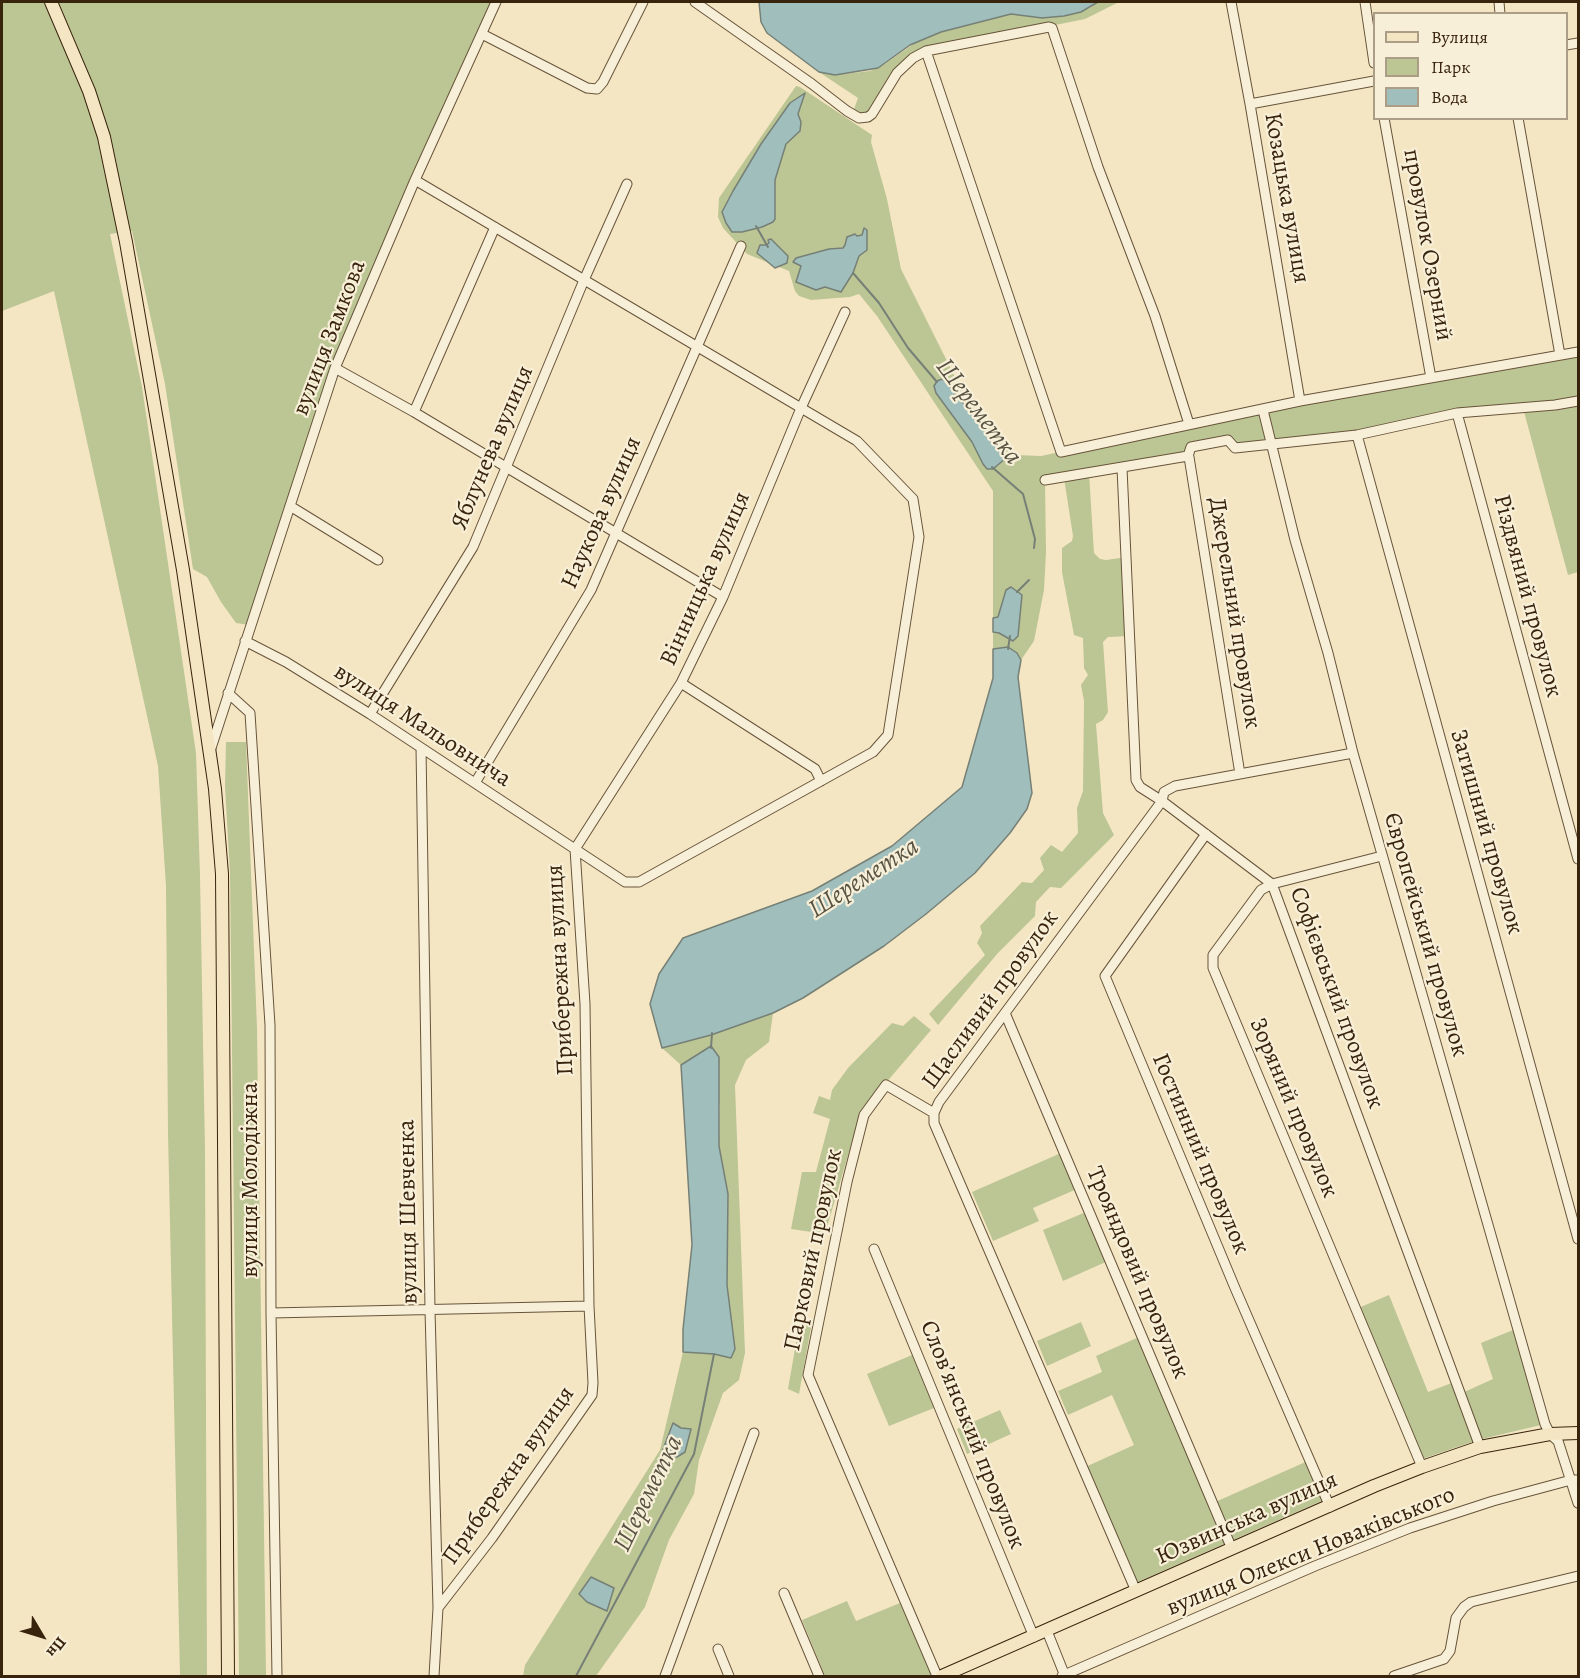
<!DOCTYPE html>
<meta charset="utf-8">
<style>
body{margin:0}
#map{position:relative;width:1580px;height:1678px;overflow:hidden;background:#f5e6c3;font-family:Alegreya,serif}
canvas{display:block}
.frame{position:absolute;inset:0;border:3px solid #38230c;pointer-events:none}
.legend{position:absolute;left:1373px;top:12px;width:195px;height:108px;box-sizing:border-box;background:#f8efd8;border:2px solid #ab9d86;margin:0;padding:8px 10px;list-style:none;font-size:18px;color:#38230c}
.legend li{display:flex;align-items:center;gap:12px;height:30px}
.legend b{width:30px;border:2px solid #ab9d86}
.north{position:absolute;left:12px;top:1606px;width:60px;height:60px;-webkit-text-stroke:4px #f8efd8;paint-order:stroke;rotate:128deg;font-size:16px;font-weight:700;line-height:24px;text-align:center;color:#38230c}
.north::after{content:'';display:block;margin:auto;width:21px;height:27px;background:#38230c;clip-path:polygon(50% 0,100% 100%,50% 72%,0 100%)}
</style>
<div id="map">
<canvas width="1580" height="1678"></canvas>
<div class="frame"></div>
<ul class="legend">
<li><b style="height:8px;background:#f5e6c3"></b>Вулиця</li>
<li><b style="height:16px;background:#bcc594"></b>Парк</li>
<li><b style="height:16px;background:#9fbebc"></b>Вода</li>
</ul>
<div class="north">Пн</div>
</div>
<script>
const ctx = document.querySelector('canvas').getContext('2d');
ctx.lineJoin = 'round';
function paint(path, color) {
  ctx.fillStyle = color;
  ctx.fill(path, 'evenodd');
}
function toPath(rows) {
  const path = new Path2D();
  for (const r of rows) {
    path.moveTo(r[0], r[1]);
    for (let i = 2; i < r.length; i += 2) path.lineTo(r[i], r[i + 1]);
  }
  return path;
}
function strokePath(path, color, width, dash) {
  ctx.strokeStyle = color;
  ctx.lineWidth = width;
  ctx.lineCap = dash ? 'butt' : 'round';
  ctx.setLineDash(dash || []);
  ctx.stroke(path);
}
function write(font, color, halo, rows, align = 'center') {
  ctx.font = font + ' Alegreya,serif';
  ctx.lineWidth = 4.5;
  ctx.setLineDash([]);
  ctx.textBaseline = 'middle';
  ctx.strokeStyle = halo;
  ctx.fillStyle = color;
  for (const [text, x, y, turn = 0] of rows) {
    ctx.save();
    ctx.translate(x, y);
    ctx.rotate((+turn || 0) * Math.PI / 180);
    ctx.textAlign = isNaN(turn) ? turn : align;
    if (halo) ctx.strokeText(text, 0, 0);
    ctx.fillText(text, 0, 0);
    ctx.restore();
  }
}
paint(toPath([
 [2,2,496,2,335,368,250,625,236,623,221,602,207,577,193,569,165,384,132,231,110,234,142,387,196,753,200,875,205,1152,207,1676,180,1676,168,1133,166,886,158,766,54,291,2,311],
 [1098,2,1119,2,1085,19,926,51,913,58,872,114,852,115,858,98,819,72,835,75,870,71,885,64,919,40,941,32,1011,14,1042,18,1090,8],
 [796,86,800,87,872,135,871,142,887,199,901,269,963,393,1016,455,1041,456,1189,424,1578,352,1578,572,1568,575,1523,408,1457,413,1357,435,1235,448,1228,440,1192,447,1188,456,1089,473,1094,553,1100,559,1106,560,1127,557,1130,636,1108,637,1103,642,1108,712,1103,720,1096,724,1103,813,1114,835,1061,888,1050,887,1036,902,1035,916,997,954,938,1025,929,1014,985,955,977,943,982,933,980,926,1022,882,1032,883,1044,870,1040,858,1051,845,1062,852,1078,833,1077,808,1083,791,1084,701,1081,685,1088,675,1084,668,1083,638,1074,635,1062,572,1062,548,1072,541,1073,536,1064,478,1045,481,1046,552,1044,590,1034,641,1021,660,1017,653,1008,648,993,649,993,491,877,316,859,294,850,297,811,300,799,296,795,291,789,271,747,254,723,228,718,217,719,198],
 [226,742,246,742,257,1028,266,1676,239,1676,230,874,225,786],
 [773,1013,769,1042,746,1060,735,1085,745,1353,739,1380,723,1393,699,1460,694,1494,669,1540,645,1607,596,1676,523,1676,525,1665,660,1450,683,1352,714,1354,731,1358,735,1349,727,1285,728,1194,719,1146,720,1106,702,1051,681,1065,662,1048,711,1035],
 [914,1016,931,1030,879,1091,858,1121,825,1234,791,1229,802,1172,816,1172,830,1119,813,1113,819,1096,830,1100,832,1090,848,1068,892,1023,903,1026],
 [1061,1153,1077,1189,1033,1208,1039,1221,993,1241,972,1192],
 [1086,1212,1108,1261,1063,1281,1043,1230],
 [1389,1295,1428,1392,1457,1381,1462,1393,1493,1379,1481,1343,1518,1328,1545,1424,1478,1440,1419,1460,1356,1309],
 [800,1320,812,1322,799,1394,788,1389],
 [1081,1322,1091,1346,1047,1366,1037,1341],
 [1139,1337,1213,1503,1310,1460,1326,1499,1133,1584,1083,1468,1134,1445,1112,1395,1068,1415,1058,1391,1102,1372,1096,1356],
 [912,1355,934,1408,889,1426,867,1374],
 [1000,1410,1011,1434,967,1454,957,1429],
 [847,1601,856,1621,900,1603,932,1676,825,1676,802,1620]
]), '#bcc594');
const water = toPath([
 [759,2,1098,2,1081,12,1064,16,1042,18,1011,14,941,32,910,45,878,68,835,75,819,72,767,33,761,22,759,2],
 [805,93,798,114,801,122,800,131,786,144,775,180,775,219,773,222,762,227,742,232,732,232,726,223,722,212,733,191,761,144,790,103,805,93],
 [864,228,867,230,867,250,859,256,853,273,841,292,825,287,816,290,796,282,801,266,793,262,796,258,829,249,843,248,845,245,847,237,855,234,857,236,862,235,864,228],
 [771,239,788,256,787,263,775,268,757,253,760,245,766,245,769,243,768,240,771,239],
 [942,379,947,382,957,396,1004,449,1006,458,993,469,987,469,983,464,972,442,936,393,934,386,937,381,942,379],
 [1011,587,1022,595,1018,636,1013,641,999,633,993,632,993,618,998,617,1006,590,1011,587],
 [1008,647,1017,653,1021,660,1018,677,1032,793,1027,809,1010,833,975,873,926,914,884,946,803,998,773,1013,711,1035,662,1048,650,1004,659,974,683,938,812,891,892,846,962,787,993,678,993,649,1008,647],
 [711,1046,719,1057,719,1146,728,1194,727,1285,735,1349,731,1358,714,1354,683,1352,683,1329,692,1245,681,1065,711,1046],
 [673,1423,681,1428,691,1429,685,1452,677,1457,662,1452,673,1423],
 [591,1577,614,1588,607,1611,587,1602,579,1594,591,1577]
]);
paint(water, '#9fbebc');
strokePath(water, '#768076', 1.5);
strokePath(toPath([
 [756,226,768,247],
 [853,273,879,303,908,348,937,382],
 [992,467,1023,494,1035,539,1034,548],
 [1017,592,1029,580],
 [1008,649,1010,636],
 [711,1048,712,1033],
 [576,1676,694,1454,714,1354]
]), '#768076', 2);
const minor = toPath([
 [695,2,812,84,847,111,859,118,868,117,872,114,897,73,913,58,926,51,1049,27,1052,28,1098,167,1155,316,1189,424],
 [1231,2,1250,104,1300,401],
 [1365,2,1374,63],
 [1499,2,1500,14],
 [482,34,587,88,597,89,603,82,643,2],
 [1566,45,1578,43],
 [926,51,1061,452,1300,401,1578,352],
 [1250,104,1374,81],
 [1384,118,1431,378],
 [1518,118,1560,355],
 [335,368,414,412,723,597],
 [1263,410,1295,540,1328,653,1353,753,1545,1424,1550,1434,1558,1441,1578,1503],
 [414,412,495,227],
 [1457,413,1578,859],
 [1357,435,1578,1239],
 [1189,457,1240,774],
 [1122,468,1136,780,1140,787,1162,801,1272,884,1480,1447],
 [1045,480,1188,456,1191,447,1228,440,1235,448,1357,435,1457,413,1555,405,1578,401],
 [290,506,378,560],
 [245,641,286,662,370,714,625,882,639,882,873,752,888,735,919,537,913,499,857,441,415,180],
 [681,683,815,769,821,781],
 [228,693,250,713,270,1025,271,1313,277,1676],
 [370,714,473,547,584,280,627,184],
 [211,748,335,368,415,180,496,2],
 [421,748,430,1310,438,1608,434,1676],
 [475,783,591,590,741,246],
 [1206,834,1105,976,1235,1288,1330,1507],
 [575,849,681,683,723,597,801,408,845,312],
 [1382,856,1272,884,1261,890,1213,955,1213,968,1422,1467],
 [1005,1013,1232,1549],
 [934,1113,886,1085,864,1115,847,1182,808,1375,937,1676],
 [874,1249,1034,1637],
 [271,1313,589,1306],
 [1136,1591,934,1123,934,1113,939,1102,1162,801,1164,792,1175,786,1353,753],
 [784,1593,819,1676],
 [438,1608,492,1538,592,1395,593,1383,589,1306,585,1004,575,849],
 [1047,1631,1065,1676],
 [718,1649,729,1676],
 [665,1676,754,1433],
 [1062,1676,1315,1566,1410,1528,1493,1501,1571,1480,1578,1480],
 [1394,1676,1444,1659,1450,1651,1456,1618,1464,1607,1471,1602,1578,1576]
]);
const major = toPath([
 [51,2,89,91,104,137,109,161,126,242,183,570,215,789,222,874,228,1676],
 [942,1676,1374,1486,1422,1467,1480,1447,1550,1434,1578,1433]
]);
strokePath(minor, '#67543a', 11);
strokePath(major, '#38230c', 14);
strokePath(minor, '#f8efd8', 9);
strokePath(major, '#f5e6c3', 12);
write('24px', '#38230c', '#f8efd8', [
 ["Козацька вулиця",1286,198,80],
 ["провулок Озерний",1427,245,80],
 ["вулиця Замкова",330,338,-69],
 ["Яблунева вулиця",493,448,-67],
 ["Наукова вулиця",602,513,-66],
 ["Вінницька вулиця",706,579,-66],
 ["Різдвяний провулок",1527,596,75],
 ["Джерельний провулок",1234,613,81],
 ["вулиця Мальовнича",422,726,33],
 ["Затишний провулок",1486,832,74],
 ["Європейський провулок",1425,935,74],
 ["Прибережна вулиця",561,970,-93],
 ["Софієвський провулок",1336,998,70],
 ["Щасливий провулок",991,1000,-54],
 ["Зоряний провулок",1293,1108,67],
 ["Гостинний провулок",1200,1154,67],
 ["вулиця Молодіжна",251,1180,-90],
 ["вулиця Шевченка",409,1212,-91],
 ["Парковий провулок",814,1250,-78],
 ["Трояндовий провулок",1137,1273,67],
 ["Словʼянський провулок",972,1435,68],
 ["Прибережна вулиця",509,1476,-55],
 ["Юзвинська вулиця",1247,1519,-24],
 ["вулиця Олекси Новаківського",1311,1552,-22]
]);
write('italic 26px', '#575241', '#f8efd8', [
 ["Шереметка",978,412,53],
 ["Шереметка",864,879,-33],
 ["Шереметка",649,1494,-64]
]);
</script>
